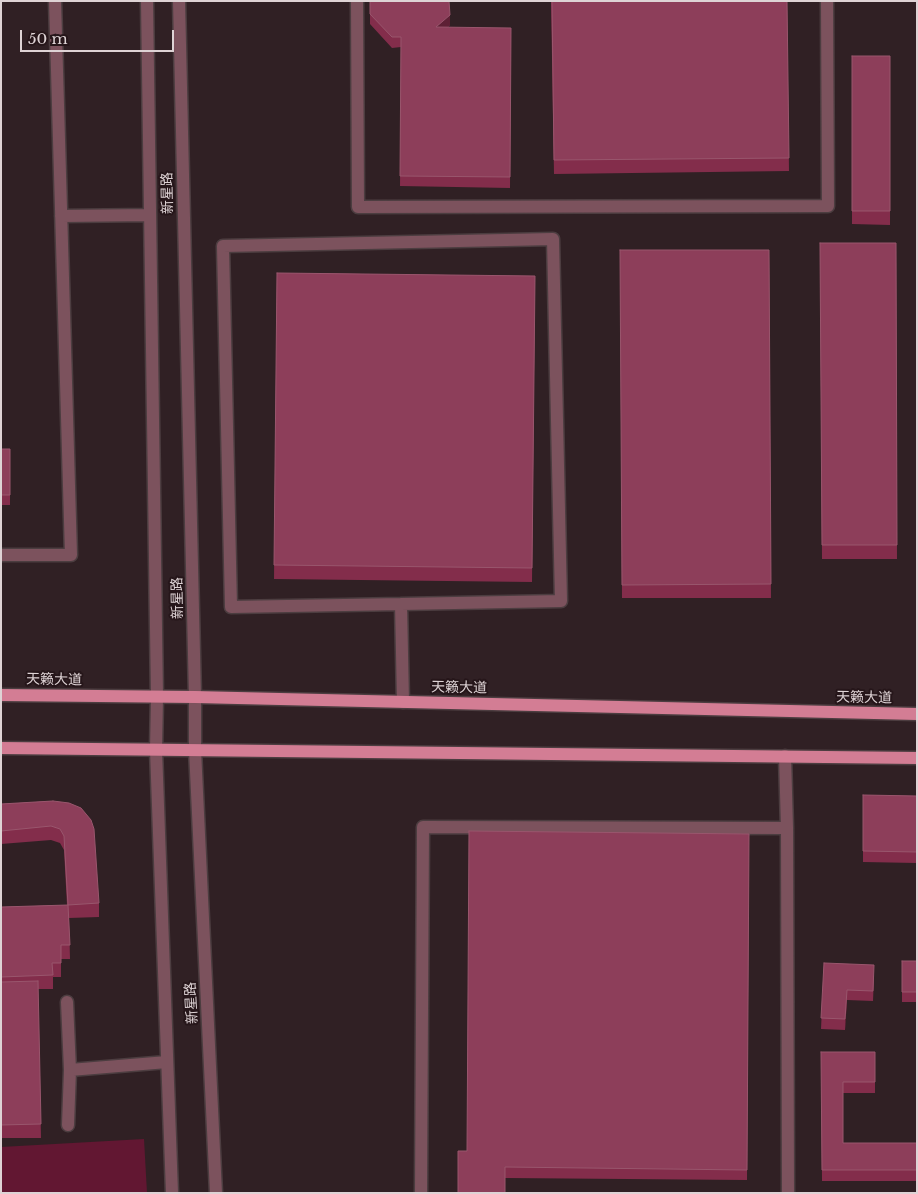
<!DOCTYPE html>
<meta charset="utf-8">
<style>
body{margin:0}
#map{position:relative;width:918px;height:1194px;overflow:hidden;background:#302024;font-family:"Libre Baskerville",serif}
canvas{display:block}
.frame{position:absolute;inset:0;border:2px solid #ded3d5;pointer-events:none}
.scale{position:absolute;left:20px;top:30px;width:154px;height:22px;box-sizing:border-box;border:2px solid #ded3d5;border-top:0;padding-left:6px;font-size:15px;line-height:18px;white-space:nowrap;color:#ded3d5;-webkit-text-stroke:4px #26161a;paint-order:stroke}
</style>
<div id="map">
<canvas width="918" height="1194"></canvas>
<div class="frame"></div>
<div class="scale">50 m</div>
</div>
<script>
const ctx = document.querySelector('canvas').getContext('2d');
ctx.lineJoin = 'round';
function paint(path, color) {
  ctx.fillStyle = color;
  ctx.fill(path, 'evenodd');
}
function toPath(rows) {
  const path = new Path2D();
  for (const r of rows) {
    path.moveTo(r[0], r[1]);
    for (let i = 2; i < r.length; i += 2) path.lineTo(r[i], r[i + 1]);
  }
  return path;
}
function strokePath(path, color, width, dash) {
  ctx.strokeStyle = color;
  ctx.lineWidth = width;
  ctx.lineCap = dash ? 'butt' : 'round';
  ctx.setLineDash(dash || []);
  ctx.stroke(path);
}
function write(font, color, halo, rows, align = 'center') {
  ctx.font = font + ' "Libre Baskerville","Noto Sans SC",serif';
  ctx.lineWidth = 4;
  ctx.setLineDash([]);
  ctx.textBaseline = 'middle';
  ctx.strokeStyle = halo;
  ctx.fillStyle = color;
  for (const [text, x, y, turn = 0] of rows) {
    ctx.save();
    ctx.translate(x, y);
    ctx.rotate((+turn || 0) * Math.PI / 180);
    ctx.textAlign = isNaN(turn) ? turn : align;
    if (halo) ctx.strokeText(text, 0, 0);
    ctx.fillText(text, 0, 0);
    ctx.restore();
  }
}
paint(toPath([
 [144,1139,147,1193,1,1193,1,1147]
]), '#621732');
const minor = toPath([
 [147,1,157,697,156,750,172,1193],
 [179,1,195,697,195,750,216,1193],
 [357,1,358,207,828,206,827,1],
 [61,216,150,215],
 [1,555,71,555,55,1],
 [401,604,561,601,553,239,223,246,231,607,401,604,403,702],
 [785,756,787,828],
 [67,1002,70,1070,167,1062],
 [68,1125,70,1070],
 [421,1193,423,827,787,828,788,1193]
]);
const major = toPath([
 [1,695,195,697,917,714],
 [1,748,917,758]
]);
strokePath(minor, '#4c3d40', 15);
strokePath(major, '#4c3d40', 15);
strokePath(minor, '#7c525d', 12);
strokePath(major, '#d37d94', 12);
paint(toPath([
 [370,1,450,25,447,28,511,28,510,188,400,186,401,47,392,48,370,24],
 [551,1,787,1,789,171,554,174],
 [852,56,890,56,890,225,852,224],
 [820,243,896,243,897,559,822,559],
 [620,250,769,250,771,598,622,598],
 [277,273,535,276,532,582,274,579],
 [1,449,10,449,10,505,1,505],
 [863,795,917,796,917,863,863,862],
 [53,801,99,903,99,917,69,918,70,959,61,959,61,977,53,977,53,989,38,989,41,1138,1,1138,1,907,67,905,64,850,60,843,51,840,1,844,1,804],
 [749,834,747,1180,505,1178,467,1151],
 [902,961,917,961,917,1002,902,1002],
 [824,963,874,976,873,1001,847,1000,845,1030,821,1029],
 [821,1052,875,1052,875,1093,843,1093,843,1143,917,1143,917,1181,822,1181]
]), '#832d4b');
paint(toPath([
 [450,15,450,25,436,38,436,27],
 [847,990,847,1000,845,1030,845,1019]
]), '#5e2035');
const building = toPath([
 [370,1,449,1,450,15,436,27,511,28,510,177,400,176,401,37,392,37,370,14,370,1],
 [552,1,787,1,789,158,554,160,552,1],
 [852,56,890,56,890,211,852,211,852,56],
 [820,243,896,243,897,545,822,545,820,243],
 [620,250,769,250,771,584,622,585,620,250],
 [277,273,535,276,532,568,274,565,277,273],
 [1,449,10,449,10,495,1,495,1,449],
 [863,795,917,796,917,852,863,851,863,795],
 [53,801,69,803,81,808,91,820,94,829,99,903,68,905,64,836,60,829,51,826,1,831,1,804,53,801],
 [469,831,749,834,747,1170,505,1167,505,1193,458,1193,458,1151,467,1151,469,831],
 [68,905,70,945,61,945,61,963,52,963,53,975,1,977,1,907,68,905],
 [902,961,917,961,917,992,902,992,902,961],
 [824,963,874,965,873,991,847,990,845,1019,821,1018,824,963],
 [38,981,41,1124,1,1125,1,982,38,981],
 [821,1052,875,1052,875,1082,843,1082,843,1143,917,1143,917,1170,822,1170,821,1052]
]);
paint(building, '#8d3e5a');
strokePath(building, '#99566d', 1);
write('14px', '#ded3d5', '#26161a', [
 ["新星路",168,193,-91],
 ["新星路",178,598,-91],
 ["天籁大道",54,680,1],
 ["天籁大道",459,688,1],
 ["天籁大道",864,698,1],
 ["新星路",192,1003,-93]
]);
</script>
